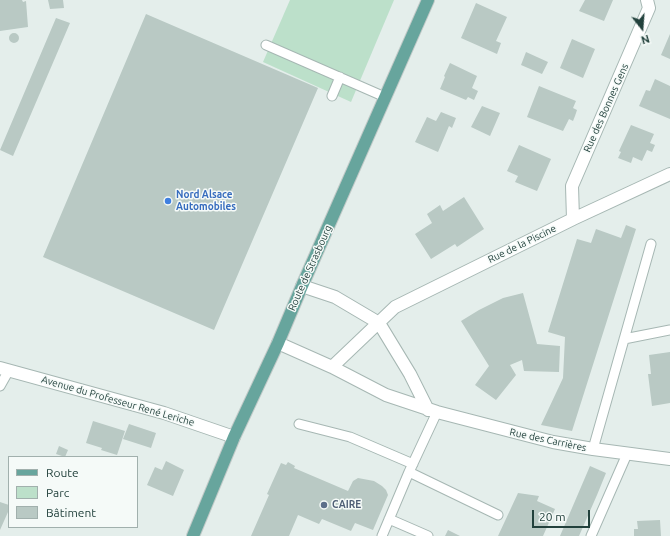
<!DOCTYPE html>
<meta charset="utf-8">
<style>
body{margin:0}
#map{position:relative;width:670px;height:536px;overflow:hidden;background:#e4eeeb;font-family:Ubuntu,sans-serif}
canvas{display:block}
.legend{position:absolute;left:8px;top:456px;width:130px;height:72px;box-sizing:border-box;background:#f5faf8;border:1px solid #a1b0ad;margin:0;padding:5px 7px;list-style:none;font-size:12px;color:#22413c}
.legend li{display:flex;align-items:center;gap:8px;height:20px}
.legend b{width:20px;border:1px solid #a1b0ad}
.north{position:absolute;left:622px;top:8px;width:40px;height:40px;-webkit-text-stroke:3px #f5faf8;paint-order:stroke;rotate:163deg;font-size:11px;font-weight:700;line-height:16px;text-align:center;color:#22413c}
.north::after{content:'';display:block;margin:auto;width:14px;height:18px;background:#22413c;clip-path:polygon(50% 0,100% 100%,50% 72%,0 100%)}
.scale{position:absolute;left:532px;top:510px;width:58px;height:18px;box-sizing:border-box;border:2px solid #22413c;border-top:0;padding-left:5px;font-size:12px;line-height:14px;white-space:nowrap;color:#22413c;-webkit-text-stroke:3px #f5faf8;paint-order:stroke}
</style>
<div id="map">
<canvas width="670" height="536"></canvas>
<ul class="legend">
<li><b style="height:5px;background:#67a59d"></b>Route</li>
<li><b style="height:11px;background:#bce0ca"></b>Parc</li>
<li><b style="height:11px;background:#b9c9c4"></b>Bâtiment</li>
</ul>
<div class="north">N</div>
<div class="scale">20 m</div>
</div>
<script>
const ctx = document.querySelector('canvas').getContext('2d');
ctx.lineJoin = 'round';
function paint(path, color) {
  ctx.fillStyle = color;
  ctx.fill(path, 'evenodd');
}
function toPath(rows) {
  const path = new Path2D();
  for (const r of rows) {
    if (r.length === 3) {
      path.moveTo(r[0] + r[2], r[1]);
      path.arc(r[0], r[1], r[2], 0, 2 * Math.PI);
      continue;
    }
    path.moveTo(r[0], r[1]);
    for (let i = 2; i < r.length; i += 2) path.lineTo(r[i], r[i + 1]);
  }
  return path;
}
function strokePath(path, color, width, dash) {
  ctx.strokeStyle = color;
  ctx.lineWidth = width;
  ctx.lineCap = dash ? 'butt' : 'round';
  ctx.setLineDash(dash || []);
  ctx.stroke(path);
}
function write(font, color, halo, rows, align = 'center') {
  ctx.font = font + ' Ubuntu,sans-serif';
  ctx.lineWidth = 3;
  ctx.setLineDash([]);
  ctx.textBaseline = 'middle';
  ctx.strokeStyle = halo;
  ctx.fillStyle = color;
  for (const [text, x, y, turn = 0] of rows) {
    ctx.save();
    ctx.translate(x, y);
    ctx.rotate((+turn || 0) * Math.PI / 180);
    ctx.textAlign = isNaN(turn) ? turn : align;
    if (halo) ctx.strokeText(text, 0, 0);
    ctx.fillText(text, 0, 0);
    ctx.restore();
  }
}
paint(toPath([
 [290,0,394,0,351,102,263,62]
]), '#bce0ca');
paint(toPath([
 [0,0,22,0,23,2,26,1,28,27,0,31],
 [48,0,63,0,64,8,50,9],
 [585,0,613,0,604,21,579,11],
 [476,3,507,17,496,41,501,43,497,54,461,38],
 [146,14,318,88,214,330,43,257],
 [56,18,70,23,13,156,0,150],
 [14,38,5],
 [670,34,670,59,661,55],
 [572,39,595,49,583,78,560,68],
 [526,52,548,62,542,74,521,65],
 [450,63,477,76,472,88,478,91,474,100,468,97,466,100,440,89,445,77,444,76],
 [655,79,670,86,670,119,639,106,646,90,650,91],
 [539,86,576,101,573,108,577,110,575,116,573,121,569,119,563,131,527,117],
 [482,106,500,113,490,136,471,127],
 [441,112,456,118,452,128,449,126,438,152,415,142,427,117,436,121],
 [631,125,654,134,650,143,655,145,652,152,647,150,642,161,633,157,631,163,618,158,621,152,619,151],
 [519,145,551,159,537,191,515,182,518,176,507,171],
 [464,197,484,229,457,247,455,244,431,259,415,234,432,223,427,214,440,205,443,211],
 [626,225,636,229,572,431,541,425,563,378,565,337,548,332,577,239,591,243,596,229,621,238],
 [523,293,537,344,560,346,559,372,524,371,522,360,510,365,516,375,496,400,475,385,489,366,461,321,479,310,503,298],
 [670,352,670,403,652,406,648,374,651,374,649,355],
 [93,421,125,431,117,455,101,450,102,448,86,443],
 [129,424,156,433,151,448,123,439],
 [59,446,68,450,65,457,56,454],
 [166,461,184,470,173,496,147,485,155,467,162,470],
 [288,462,295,466,294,468,348,491,353,481,358,478,374,481,382,486,386,490,388,495,373,530,355,523,351,531,322,519,319,524,298,515,289,536,251,536,269,495,267,494,281,463,286,465],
 [590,466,606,473,597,495,579,536,560,536],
 [518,493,539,496,537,501,555,509,543,536,498,536],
 [0,502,9,505,9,513,8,512,0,530],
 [660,520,661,536,634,536,634,529,638,529,637,521],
 [448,530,460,536,445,536]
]), '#b9c9c4');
const lane = toPath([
 [266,45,385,97],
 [332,96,340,77],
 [624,339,670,330],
 [0,386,9,370],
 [299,424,350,437,413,464],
 [593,449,651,244],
 [409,472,498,515],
 [389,519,428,536],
 [382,536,409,472,437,412],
 [591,536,627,454]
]);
const street = toPath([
 [573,219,572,186,649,8,647,0],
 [302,286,335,297,379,323,410,374,428,410],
 [278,343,332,367,386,395,437,412,553,442,593,449,670,459],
 [332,367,395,307,573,219,670,174],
 [0,368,164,413,234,437]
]);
const primary = toPath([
 [193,536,234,437,278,343,302,286,428,0]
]);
strokePath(lane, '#a6b7b3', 11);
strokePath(street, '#a6b7b3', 14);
strokePath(primary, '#c1cac8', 14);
strokePath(lane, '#fff', 9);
strokePath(street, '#fff', 12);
strokePath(primary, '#67a59d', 12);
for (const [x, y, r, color] of [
 [168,201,4,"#3f7fe0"],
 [324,505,4,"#5c6f8a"]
]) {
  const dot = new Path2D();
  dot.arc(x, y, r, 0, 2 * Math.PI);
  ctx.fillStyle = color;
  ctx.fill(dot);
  strokePath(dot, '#f5faf8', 1.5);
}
write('10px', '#22413c', '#f5faf8', [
 ["Rue des Bonnes Gens",606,108,-66],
 ["Rue de la Piscine",522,244,-26],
 ["Route de Strasbourg",310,268,-66],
 ["Avenue du Professeur René Leriche",118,401,16],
 ["Rue des Carrières",548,440,12]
]);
write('bold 10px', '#366cbe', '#f5faf8', [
 ["Nord Alsace",176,195],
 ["Automobiles",176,207]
], 'left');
write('bold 10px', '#4e5e75', '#f5faf8', [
 ["CAIRE",332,505]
], 'left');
</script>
